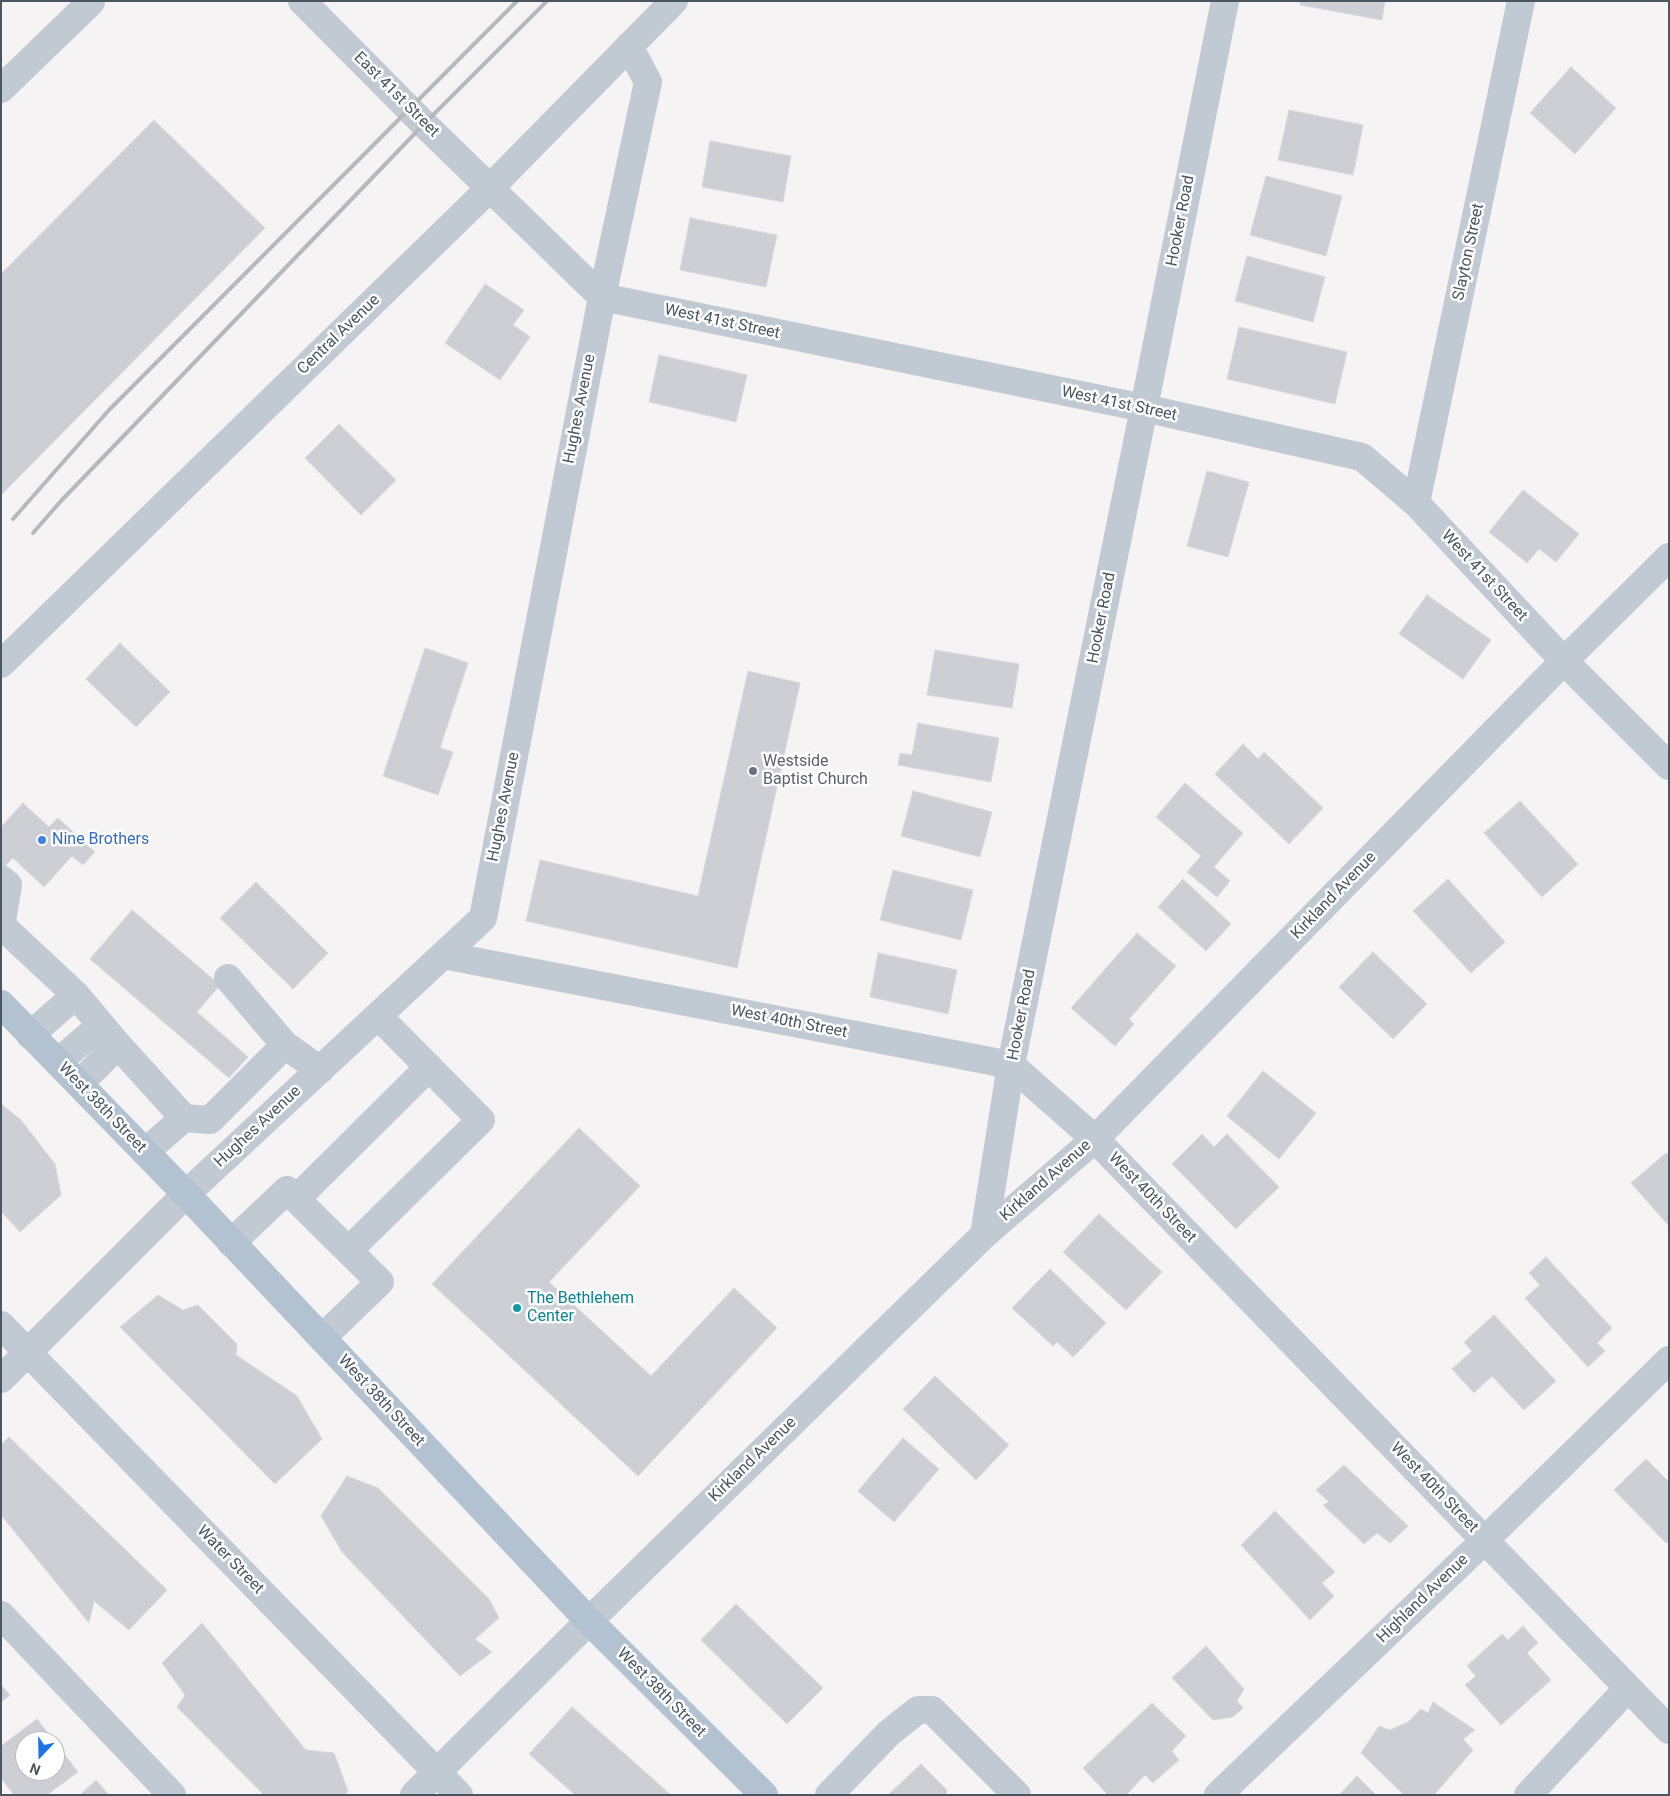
<!DOCTYPE html>
<style>
body{margin:0}
#map{position:relative;width:1670px;height:1796px;overflow:hidden;background:#f5f3f3;font-family:Roboto,sans-serif}
canvas{display:block}
.frame{position:absolute;inset:0;border:2px solid #4a5661;pointer-events:none}
.north{position:absolute;left:15px;top:1731px;width:50px;height:50px;box-sizing:border-box;background:#fff;border:1px solid #b7bbc0;border-radius:50%;rotate:201deg;font-size:14px;font-weight:700;line-height:20px;text-align:center;color:#4a5661}
.north::after{content:'';display:block;margin:auto;width:18px;height:22px;background:#1a73e8;clip-path:polygon(50% 0,100% 100%,50% 72%,0 100%)}
</style>
<div id="map">
<canvas width="1670" height="1796"></canvas>
<div class="frame"></div>
<div class="north">N</div>
</div>
<script>
const ctx = document.querySelector('canvas').getContext('2d');
ctx.lineJoin = 'round';
function paint(path, color) {
  ctx.fillStyle = color;
  ctx.fill(path, 'evenodd');
}
function toPath(rows) {
  const path = new Path2D();
  for (const r of rows) {
    path.moveTo(r[0], r[1]);
    for (let i = 2; i < r.length; i += 2) path.lineTo(r[i], r[i + 1]);
  }
  return path;
}
function strokePath(path, color, width, dash) {
  ctx.strokeStyle = color;
  ctx.lineWidth = width;
  ctx.lineCap = dash ? 'butt' : 'round';
  ctx.setLineDash(dash || []);
  ctx.stroke(path);
}
function write(font, color, halo, rows, align = 'center') {
  ctx.font = font + ' Roboto,sans-serif';
  ctx.lineWidth = 5;
  ctx.setLineDash([]);
  ctx.textBaseline = 'middle';
  ctx.strokeStyle = halo;
  ctx.fillStyle = color;
  for (const [text, x, y, turn = 0] of rows) {
    ctx.save();
    ctx.translate(x, y);
    ctx.rotate((+turn || 0) * Math.PI / 180);
    ctx.textAlign = isNaN(turn) ? turn : align;
    if (halo) ctx.strokeText(text, 0, 0);
    ctx.fillText(text, 0, 0);
    ctx.restore();
  }
}
const building = toPath([
 [1300,1,1385,1,1382,20,1300,5,1300,1],
 [1571,67,1616,108,1575,154,1530,113,1571,67],
 [1289,110,1363,125,1353,175,1278,160,1289,110],
 [154,120,265,228,1,495,1,274,154,120],
 [710,141,791,156,783,202,702,187,710,141],
 [1266,176,1342,196,1326,256,1250,235,1266,176],
 [690,218,777,235,766,287,680,270,690,218],
 [1247,256,1325,277,1313,322,1235,301,1247,256],
 [485,284,524,310,513,325,530,337,500,380,445,343,485,284],
 [1239,327,1347,352,1335,404,1227,379,1239,327],
 [659,355,747,375,736,422,649,402,659,355],
 [339,424,396,480,361,515,305,458,339,424],
 [1207,471,1249,482,1228,557,1187,546,1207,471],
 [1523,490,1579,534,1556,562,1539,549,1527,563,1489,532,1523,490],
 [1427,595,1491,640,1463,679,1399,634,1427,595],
 [120,643,170,692,136,727,86,679,120,643],
 [425,648,468,663,440,748,453,752,438,795,383,776,425,648],
 [935,650,1019,664,1012,708,927,695,935,650],
 [748,671,800,683,737,968,526,921,540,860,698,896,748,671],
 [918,723,999,738,991,782,898,765,900,753,912,755,918,723],
 [1243,744,1258,759,1264,752,1323,808,1289,844,1215,774,1243,744],
 [1185,783,1243,833,1214,867,1230,881,1217,897,1187,872,1201,856,1156,817,1185,783],
 [913,791,992,812,980,857,901,836,913,791],
 [1520,801,1578,864,1542,897,1484,833,1520,801],
 [23,803,49,827,58,818,95,852,83,865,72,856,44,887,13,858,1,870,1,827,23,803],
 [893,870,973,890,961,940,880,920,893,870],
 [1183,879,1231,924,1206,951,1158,907,1183,879],
 [1448,879,1505,942,1471,973,1413,911,1448,879],
 [256,882,328,953,293,989,220,918,256,882],
 [132,910,220,985,197,1012,248,1057,229,1078,90,959,132,910],
 [1137,933,1176,966,1129,1019,1134,1024,1115,1046,1071,1008,1137,933],
 [1373,952,1427,1004,1393,1039,1339,987,1373,952],
 [878,953,957,970,948,1014,870,997,878,953],
 [1263,1071,1316,1113,1279,1159,1227,1116,1263,1071],
 [1,1104,21,1120,55,1164,61,1195,20,1232,1,1211,1,1104],
 [579,1128,640,1186,549,1282,651,1376,734,1288,777,1328,638,1476,432,1284,579,1128],
 [1202,1134,1214,1147,1227,1134,1279,1187,1236,1229,1172,1164,1202,1134],
 [1666,1153,1669,1156,1669,1226,1631,1183,1666,1153],
 [1099,1214,1162,1272,1126,1310,1063,1252,1099,1214],
 [1546,1257,1612,1328,1597,1343,1605,1351,1588,1367,1525,1298,1540,1285,1529,1273,1546,1257],
 [1050,1269,1106,1323,1073,1357,1057,1342,1053,1346,1012,1308,1050,1269],
 [158,1295,183,1310,198,1305,237,1344,236,1355,297,1396,322,1439,275,1484,120,1327,158,1295],
 [1494,1315,1556,1381,1524,1410,1492,1376,1474,1393,1452,1369,1472,1351,1464,1342,1494,1315],
 [935,1376,1009,1445,976,1480,903,1409,935,1376],
 [9,1437,167,1590,129,1630,94,1601,89,1623,1,1515,1,1445,9,1437],
 [903,1438,939,1469,894,1522,858,1491,903,1438],
 [1646,1459,1669,1482,1669,1540,1666,1543,1614,1490,1646,1459],
 [1344,1465,1408,1526,1390,1543,1377,1533,1364,1544,1323,1505,1329,1502,1316,1490,1344,1465],
 [347,1476,378,1488,489,1599,499,1618,475,1639,492,1652,460,1676,342,1552,321,1516,347,1476],
 [1275,1511,1335,1572,1322,1583,1334,1596,1310,1620,1241,1545,1275,1511],
 [736,1604,823,1688,787,1724,701,1640,736,1604],
 [202,1623,306,1750,334,1753,348,1791,345,1795,264,1795,177,1707,185,1695,162,1663,202,1623],
 [1523,1626,1538,1643,1527,1653,1551,1680,1501,1725,1465,1685,1476,1676,1467,1666,1502,1634,1508,1640,1523,1626],
 [1206,1646,1244,1689,1237,1701,1243,1708,1233,1717,1213,1720,1172,1678,1206,1646],
 [1,1685,10,1695,1,1702,1,1685],
 [1433,1702,1475,1730,1463,1739,1473,1750,1434,1795,1404,1795,1361,1753,1379,1726,1390,1730,1408,1722,1421,1709,1428,1713,1433,1702],
 [1152,1703,1186,1736,1172,1751,1179,1760,1153,1783,1145,1775,1126,1795,1108,1795,1083,1768,1152,1703],
 [572,1707,671,1795,575,1795,529,1754,572,1707],
 [37,1719,54,1741,25,1741,25,1771,55,1771,55,1742,78,1772,47,1795,14,1795,1,1778,1,1746,37,1719],
 [921,1764,947,1790,946,1795,888,1795,921,1764],
 [1357,1776,1376,1795,1339,1795,1357,1776],
 [96,1780,109,1795,80,1795,96,1780]
]);
paint(building, '#cdcfd5');
strokePath(building, '#d7d9de', 1);
strokePath(toPath([
 [302,1,424,124,602,297,1144,408,1362,457,1416,503,1564,661,1669,766],
 [1,89,91,2],
 [1416,503,1521,1],
 [1,664,489,189,674,1],
 [1,879,8,885,1,927],
 [1,925,76,995,118,1045,184,1118,210,1120,285,1045,320,1070],
 [443,955,1011,1065,1095,1139,1669,1730],
 [228,978,285,1045],
 [30,1035,76,995],
 [58,1062,101,1025],
 [79,1084,118,1045],
 [145,1152,184,1118],
 [296,1199,429,1067],
 [984,1235,1011,1065,1144,408,1225,1],
 [231,1243,287,1190,380,1282,322,1338],
 [349,1250,481,1120,378,1016],
 [1,1325,459,1795],
 [1,1379,186,1194,483,918,602,297,648,82,629,46],
 [1,1615,172,1795],
 [414,1795,589,1621,984,1235,1095,1139,1564,661,1669,557],
 [829,1795,889,1733,918,1710,932,1710,1017,1795],
 [1218,1795,1485,1540,1669,1360],
 [1528,1795,1628,1688]
]), '#c1cad2', 28);
strokePath(toPath([
 [1,1004,186,1194,589,1621,764,1795]
]), '#b3c2d1', 28);
strokePath(toPath([
 [13,519,109,410,517,1],
 [33,533,60,502,424,124,547,1]
]), '#b5b8bd', 4);
for (const [x, y, r, color] of [
 [753,771,5,"#6b7280"],
 [42,840,5,"#3f7fe0"],
 [517,1308,5,"#0f9aa8"]
]) {
  const dot = new Path2D();
  dot.arc(x, y, r, 0, 2 * Math.PI);
  ctx.fillStyle = color;
  ctx.fill(dot);
  strokePath(dot, '#fff', 2);
}
write('16px', '#4a5661', '#fff', [
 ["East 41st Street",396,95,45],
 ["Hooker Road",1181,221,-79],
 ["Slayton Street",1469,252,-78],
 ["West 41st Street",722,322,12],
 ["Central Avenue",339,335,-44],
 ["West 41st Street",1119,404,12],
 ["Hughes Avenue",580,409,-79],
 ["West 41st Street",1484,576,47],
 ["Hooker Road",1102,618,-79],
 ["Hughes Avenue",504,807,-79],
 ["Kirkland Avenue",1334,896,-46],
 ["Hooker Road",1022,1015,-79],
 ["West 40th Street",789,1022,11],
 ["West 38th Street",102,1108,46],
 ["Hughes Avenue",258,1127,-43],
 ["Kirkland Avenue",1046,1181,-41],
 ["West 40th Street",1152,1198,46],
 ["West 38th Street",381,1401,47],
 ["Kirkland Avenue",753,1460,-44],
 ["West 40th Street",1434,1488,46],
 ["Water Street",230,1560,46],
 ["Highland Avenue",1423,1599,-44],
 ["West 38th Street",661,1693,45]
]);
write('16px', '#5b616d', '#fff', [
 ["Westside",763,762],
 ["Baptist Church",763,780]
], 'left');
write('16px', '#366cbe', '#fff', [
 ["Nine Brothers",52,840]
], 'left');
write('16px', '#0d838f', '#fff', [
 ["The Bethlehem",527,1299],
 ["Center",527,1317]
], 'left');
</script>
